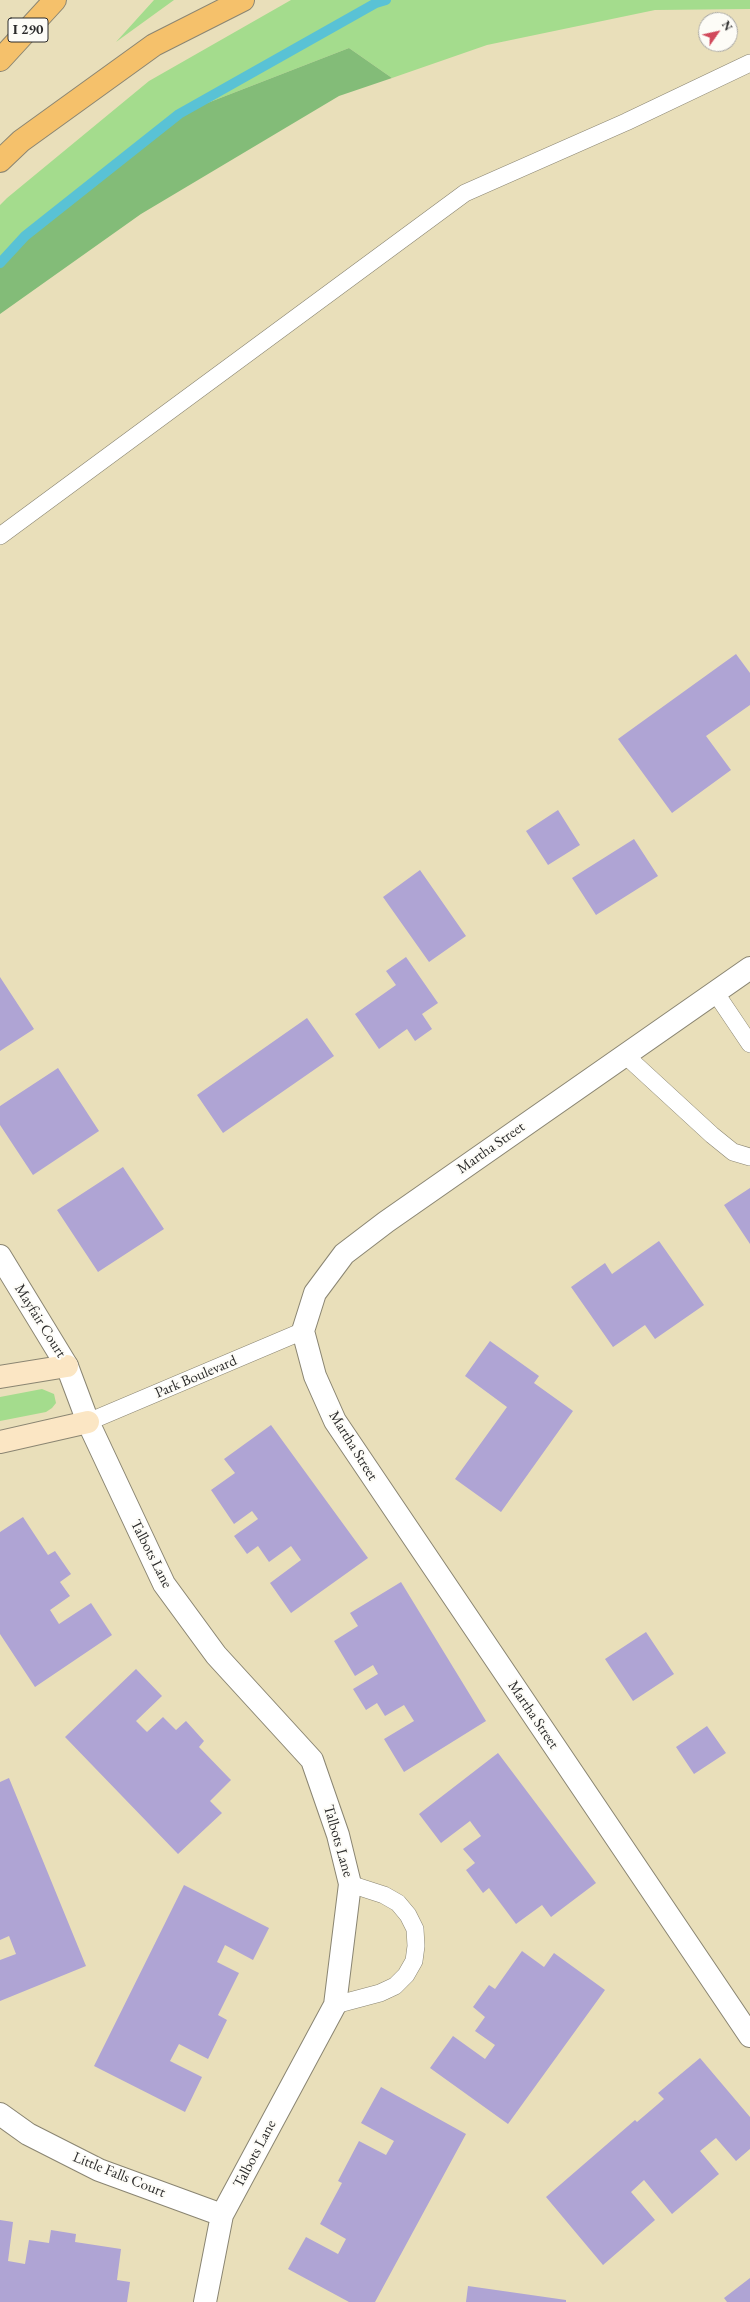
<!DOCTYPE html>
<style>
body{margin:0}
#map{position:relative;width:750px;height:2302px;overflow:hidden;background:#e9dfba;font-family:"EB Garamond",serif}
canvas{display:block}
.north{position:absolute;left:698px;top:12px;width:40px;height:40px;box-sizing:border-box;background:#fdfcf7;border:1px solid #a9a8a5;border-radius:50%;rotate:56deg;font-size:11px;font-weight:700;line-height:16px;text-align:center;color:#2b2b2b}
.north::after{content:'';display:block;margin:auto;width:14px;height:18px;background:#d1495b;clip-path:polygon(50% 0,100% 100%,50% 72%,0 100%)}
</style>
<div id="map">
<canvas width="750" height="2302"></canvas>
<div class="north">N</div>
</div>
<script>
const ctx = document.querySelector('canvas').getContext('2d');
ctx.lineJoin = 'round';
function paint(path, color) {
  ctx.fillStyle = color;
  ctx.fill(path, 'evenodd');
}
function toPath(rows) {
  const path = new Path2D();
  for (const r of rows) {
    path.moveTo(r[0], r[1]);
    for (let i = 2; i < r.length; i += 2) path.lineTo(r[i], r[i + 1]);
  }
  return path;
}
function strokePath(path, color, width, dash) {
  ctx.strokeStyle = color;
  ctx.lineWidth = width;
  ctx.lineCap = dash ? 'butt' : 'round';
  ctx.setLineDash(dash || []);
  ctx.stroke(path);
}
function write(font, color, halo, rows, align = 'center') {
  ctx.font = font + ' "EB Garamond",serif';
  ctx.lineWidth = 4;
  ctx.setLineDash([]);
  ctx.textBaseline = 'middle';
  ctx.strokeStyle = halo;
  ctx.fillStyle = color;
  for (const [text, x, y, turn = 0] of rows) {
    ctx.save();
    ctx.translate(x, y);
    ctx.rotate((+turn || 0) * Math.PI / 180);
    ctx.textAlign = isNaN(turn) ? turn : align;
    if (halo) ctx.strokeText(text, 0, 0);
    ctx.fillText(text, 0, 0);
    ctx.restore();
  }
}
paint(toPath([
 [154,0,174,0,116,42],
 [291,0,750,0,750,9,655,10,487,45,392,78,349,48,179,114,25,236,0,263,0,205,7,198,149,81],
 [42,1389,54,1394,56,1403,52,1408,46,1412,0,1421,0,1397]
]), '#a4dc8d');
paint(toPath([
 [349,48,392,78,339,96,141,214,0,314,0,263,25,236,179,114]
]), '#83bc78');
strokePath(toPath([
 [0,263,25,236,179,114,376,3,386,0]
]), '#59c2d5', 10);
paint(toPath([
 [736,654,750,673,750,705,706,736,731,770,672,813,618,739],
 [558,810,580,845,548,865,526,831],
 [634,839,658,876,596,915,572,878],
 [420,870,466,936,429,962,383,897],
 [406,957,438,1003,422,1014,432,1029,415,1041,407,1029,379,1049,355,1014,396,985,386,971],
 [0,977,34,1029,0,1051],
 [307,1018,334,1056,223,1133,197,1095],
 [58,1068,99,1131,33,1175,0,1125,0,1106],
 [123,1167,164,1229,98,1272,57,1210],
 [750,1188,750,1244,724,1205],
 [659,1241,704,1305,655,1339,645,1325,613,1347,571,1287,605,1263,612,1274],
 [490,1341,539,1376,534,1383,573,1411,501,1512,455,1479,507,1407,465,1376],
 [271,1425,368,1558,291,1613,270,1583,301,1560,291,1546,269,1562,258,1546,247,1554,234,1536,258,1519,252,1511,234,1524,211,1490,235,1473,224,1459],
 [23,1517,48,1555,55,1551,71,1574,60,1582,70,1596,50,1610,59,1624,91,1603,112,1635,35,1687,0,1634,0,1532],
 [401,1582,486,1721,404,1772,384,1739,414,1721,404,1705,385,1716,377,1703,366,1710,353,1689,378,1674,373,1665,355,1676,334,1641,358,1626,350,1613],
 [646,1632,674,1674,633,1701,605,1659],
 [136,1669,162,1696,136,1721,147,1732,163,1717,176,1730,186,1721,204,1741,199,1747,231,1780,210,1801,222,1813,178,1854,65,1737],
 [707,1726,726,1753,694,1774,676,1747],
 [498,1753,596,1883,551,1917,542,1905,516,1924,489,1888,483,1893,466,1870,475,1863,463,1849,481,1836,470,1821,441,1843,419,1814],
 [9,1778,86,1966,0,2001,0,1960,16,1954,9,1936,0,1940,0,1782],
 [184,1885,269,1928,253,1960,225,1945,217,1962,239,1973,218,2015,227,2020,208,2059,179,2044,170,2061,202,2077,185,2112,94,2066],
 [522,1951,544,1967,554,1953,605,1990,508,2124,430,2068,453,2036,485,2059,495,2045,475,2031,485,2017,473,2007,489,1985,495,1989],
 [700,2058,750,2117,750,2149,736,2161,716,2138,700,2151,719,2174,672,2214,644,2180,631,2192,655,2220,603,2265,546,2197,635,2120,637,2122,664,2099,658,2093],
 [381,2087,466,2134,375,2302,349,2302,288,2269,306,2237,338,2254,346,2239,320,2224,342,2183,338,2181,359,2141,386,2155,394,2141,361,2123],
 [0,2220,13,2222,8,2261,25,2264,29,2240,49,2243,51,2230,76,2234,75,2242,121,2249,117,2280,130,2282,127,2302,0,2302],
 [750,2278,750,2302,727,2302,724,2298],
 [468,2286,566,2300,566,2302,466,2302]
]), '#afa4d4');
const lane = toPath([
 [0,536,465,193,626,122,750,63],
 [715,992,750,1044],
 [625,1055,712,1135,733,1152,750,1157],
 [88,1422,303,1331],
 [335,2005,380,1993,395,1986,406,1975,414,1961,416,1946,415,1929,408,1915,398,1903,384,1895,350,1884]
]);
const street = toPath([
 [750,968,386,1222,344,1254,315,1293,303,1331,315,1376,335,1421,750,2036],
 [0,1256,67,1366,88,1422,164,1584,216,1655,312,1760,338,1835,350,1884,335,2005,222,2215,205,2302],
 [0,2114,28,2134,99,2170,222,2215]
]);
const secondary = toPath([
 [0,1377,67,1366],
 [0,1442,88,1422]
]);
const highway = toPath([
 [0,60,55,0],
 [0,161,21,141,154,45,243,0]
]);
strokePath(lane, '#8a8572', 18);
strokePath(street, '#8a8572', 24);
strokePath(secondary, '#8a8572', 24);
strokePath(highway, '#8a8572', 24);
strokePath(lane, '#fff', 17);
strokePath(street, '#fff', 22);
strokePath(secondary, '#fbe6c4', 22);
strokePath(highway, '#f5c16b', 22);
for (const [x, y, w] of [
 [28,30,40]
]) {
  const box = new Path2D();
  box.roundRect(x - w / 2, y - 12, w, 24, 3);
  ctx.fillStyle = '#fdfcf7';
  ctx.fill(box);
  strokePath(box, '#2b2b2b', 1);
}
write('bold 14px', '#2b2b2b', null, [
 ["I 290",28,30]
]);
write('15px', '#2b2b2b', '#fdfcf7', [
 ["Martha Street",491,1148,-35],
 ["Mayfair Court",40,1321,58],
 ["Park Boulevard",196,1377,-23],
 ["Martha Street",353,1446,58],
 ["Talbots Lane",151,1554,63],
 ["Martha Street",533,1715,56],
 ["Talbots Lane",338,1841,74],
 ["Talbots Lane",255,2154,-62],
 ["Little Falls Court",119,2175,22]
]);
</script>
